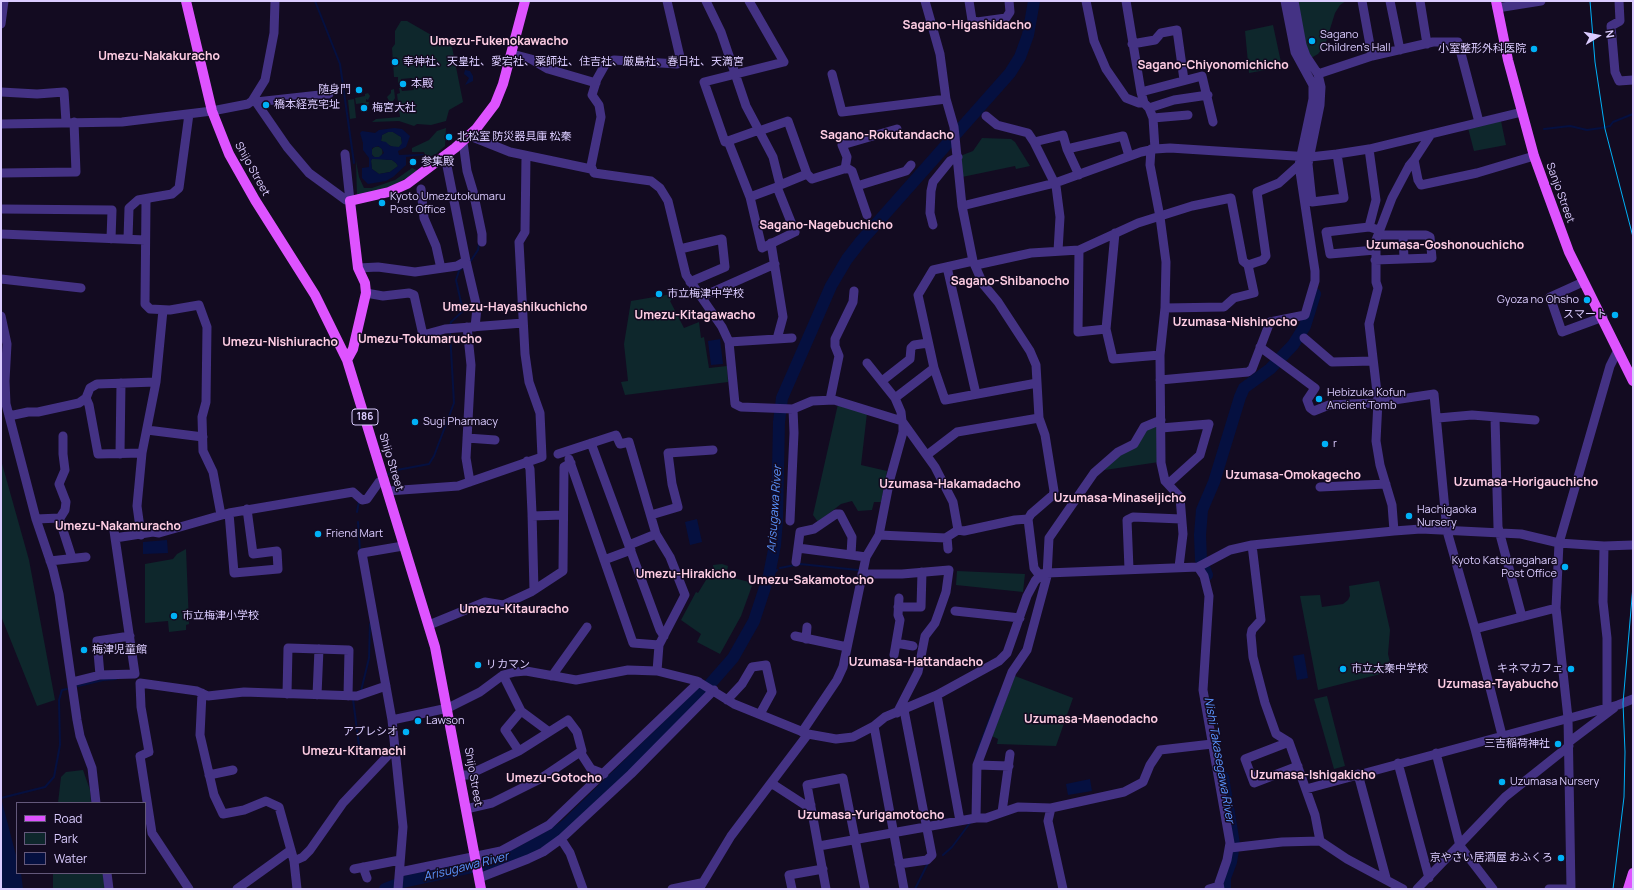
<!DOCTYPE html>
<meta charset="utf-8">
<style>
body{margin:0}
#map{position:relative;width:1634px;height:890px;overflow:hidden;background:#130b21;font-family:Manrope,sans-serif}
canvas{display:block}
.frame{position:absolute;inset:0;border:2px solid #dbccff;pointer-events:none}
.legend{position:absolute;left:16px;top:802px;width:130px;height:72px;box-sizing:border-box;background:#130b21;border:1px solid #63587a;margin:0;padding:5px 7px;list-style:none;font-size:12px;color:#dbccff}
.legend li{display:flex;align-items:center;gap:8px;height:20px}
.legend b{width:20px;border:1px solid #63587a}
.north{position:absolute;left:1578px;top:16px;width:40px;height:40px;-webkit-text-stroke:3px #130b21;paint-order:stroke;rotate:80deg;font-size:11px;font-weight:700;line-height:16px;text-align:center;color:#dbccff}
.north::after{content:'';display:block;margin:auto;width:14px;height:18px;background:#dbccff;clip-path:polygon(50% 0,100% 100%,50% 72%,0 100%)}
</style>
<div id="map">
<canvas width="1634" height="890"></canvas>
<div class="frame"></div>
<ul class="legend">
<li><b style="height:5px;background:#de53ff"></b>Road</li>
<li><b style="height:11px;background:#0e272c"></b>Park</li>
<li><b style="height:11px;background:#051040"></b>Water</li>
</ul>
<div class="north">N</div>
</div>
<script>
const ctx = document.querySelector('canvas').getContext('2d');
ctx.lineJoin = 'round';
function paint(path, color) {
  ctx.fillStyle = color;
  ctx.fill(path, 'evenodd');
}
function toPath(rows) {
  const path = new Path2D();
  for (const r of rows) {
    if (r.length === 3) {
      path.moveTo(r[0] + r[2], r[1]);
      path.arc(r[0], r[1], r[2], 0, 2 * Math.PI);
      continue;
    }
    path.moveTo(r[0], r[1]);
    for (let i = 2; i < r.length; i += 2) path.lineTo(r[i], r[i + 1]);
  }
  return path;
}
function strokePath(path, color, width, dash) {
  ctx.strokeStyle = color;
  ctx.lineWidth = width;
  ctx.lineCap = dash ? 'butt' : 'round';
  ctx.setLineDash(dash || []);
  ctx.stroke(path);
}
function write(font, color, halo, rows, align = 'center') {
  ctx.font = font + ' Manrope,"Noto Sans JP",sans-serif';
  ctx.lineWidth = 3;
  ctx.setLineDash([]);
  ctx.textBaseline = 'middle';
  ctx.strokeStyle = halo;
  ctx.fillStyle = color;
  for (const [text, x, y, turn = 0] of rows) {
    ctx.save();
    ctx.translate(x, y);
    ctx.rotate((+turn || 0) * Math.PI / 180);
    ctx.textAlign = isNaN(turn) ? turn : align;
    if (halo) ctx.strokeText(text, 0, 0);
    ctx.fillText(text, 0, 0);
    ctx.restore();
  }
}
paint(toPath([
 [1298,1,1346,1,1340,5,1335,13,1325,45,1318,54,1311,58,1305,45],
 [401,21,407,21,452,47,463,102,449,110,446,121,431,125,417,124,414,126,399,121,372,122,376,119,400,117,397,94,400,93,399,88,401,88,402,91,414,90,412,78,401,79,401,83,398,83,398,77,394,77,392,48,395,44,395,31],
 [1273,25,1282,67,1249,73,1245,31],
 [394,89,395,98,393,101,389,101,387,97,391,93,391,90],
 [365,94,368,93,370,96,368,100,366,99,366,102,369,102,368,107,366,107,363,103,356,104,355,98,365,96],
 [354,99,356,118,350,119,348,100],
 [1501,121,1506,145,1474,151,1468,128],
 [446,128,445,146,436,154,426,158,424,152,412,152,412,148,429,140,437,131],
 [388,132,393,132,401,137,402,144,399,147,395,148,381,141,382,135],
 [982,138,1011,139,1015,142,1030,166,1016,169,1015,166,962,177,960,156,973,151],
 [377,152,5.5],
 [372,158,392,160,396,163,398,166,390,172,379,174,372,169,371,161],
 [356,161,359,177,364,188,372,188,395,180,412,168,419,171,392,186,357,196],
 [672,294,674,298,670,301,684,328,699,322,701,338,704,337,709,368,727,366,728,382,625,395,621,382,628,381,624,344,631,301],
 [838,404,867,413,861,465,887,471,881,502,874,502,872,510,858,511,852,501,841,504,818,522,813,515],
 [1159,422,1159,462,1098,471,1142,432],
 [1,460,29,560,55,700,37,706,1,616],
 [186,549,189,624,186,625,186,630,169,632,168,621,145,623,145,564,173,559,177,554],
 [722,564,728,566,726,576,753,583,741,616,720,654,697,642,701,634,681,620,696,592,698,593,706,580,715,575,713,565],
 [957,571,1025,574,1023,592,956,585],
 [1379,581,1390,630,1388,654,1392,671,1318,690,1300,596,1320,595,1322,607,1343,604,1348,600,1350,596,1349,586],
 [1015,676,1073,698,1056,746,997,744,998,739,992,736],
 [1327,696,1345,766,1334,769,1314,699],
 [83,770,90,790,91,803,58,803,61,777,66,772],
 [53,873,103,873,105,889,53,889]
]), '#0e272c');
paint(toPath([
 [465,70,470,71,473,76,473,81,465,85,469,78,464,74],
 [394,128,402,129,410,136,406,147,398,151,399,155,423,154,424,155,406,157,406,165,393,177,386,181,368,184,362,178,362,168,369,167,369,158,363,150,363,143,360,133,362,131,375,133,379,130],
 [388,132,393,132,401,137,402,143,399,147,390,146,386,142,381,141,382,135],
 [378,146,382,149,384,153,379,157,374,157,372,155,372,148],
 [372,159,392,160,396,163,398,166,390,172,379,174,372,169,371,161],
 [720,339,723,364,711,365,708,341],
 [697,519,702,542,690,545,685,522],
 [167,540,168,553,143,554,143,542],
 [1304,654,1308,678,1297,680,1293,656],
 [1090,779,1092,791,1068,795,1066,784],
 [1,798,17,859,17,873,21,873,23,889,1,889]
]), '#051040');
strokePath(toPath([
 [315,1,340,64,354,163],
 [1544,129,1570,126,1587,130,1601,128,1610,126,1613,122,1633,114],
 [470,262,478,250,479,244],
 [450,326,451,322,463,311,456,280,459,271,463,267],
 [386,475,397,470,429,464,434,456,454,403,450,332],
 [357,512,359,501],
 [358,522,360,550],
 [780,568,800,564,858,570],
 [768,579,777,570],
 [78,686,103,680,116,679],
 [361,691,369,658,370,624],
 [353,699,359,746,358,756],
 [976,755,998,697],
 [1,798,45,787,54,777,60,745,59,700,62,690,67,689],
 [943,855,952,847,970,823],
 [915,889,928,863]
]), '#051040', 2);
strokePath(toPath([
 [1207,575,1201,560,1200,535,1202,510,1214,482,1240,397,1244,388,1270,369,1293,345,1305,326,1315,294],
 [1223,777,1234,844,1231,862,1225,878,1225,889],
 [385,889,403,882,487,864,516,855,552,835,565,826,704,691,733,658,754,621,769,575,775,545,777,520,779,422,782,398,831,286,847,259,861,241,1010,73,1020,57,1028,35,1034,1]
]), '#051040', 12);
strokePath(toPath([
 [667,1,680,57,677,64,614,60,606,63,597,79,592,95,599,105,601,117,591,166,594,173,651,181,660,188,668,201,686,275,722,327,729,342,735,404,741,407,793,409,812,401,834,400,902,421],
 [706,1,721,32,746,106,773,157,780,185,777,187],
 [749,1,784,62,704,82,725,142,728,141,750,197,762,248,795,232,777,187,750,197],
 [925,1,940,54,946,99,954,127,962,206,973,261,983,284,998,302,1030,351,1036,365,1039,418,1045,435,1054,491,1053,495,1031,514,1028,519,1034,568,1040,576],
 [969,1,972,20,977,22,1006,18,1010,12,1009,1],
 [1086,1,1094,41,1106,69,1126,98,1139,103,1144,103],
 [1126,1,1141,92,1144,103,1149,108,1153,118,1155,149],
 [1294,1,1302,45,1306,56,1318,74,1321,87,1320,105,1308,164,1312,202,1344,198,1337,154],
 [1362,1,1372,56],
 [1390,1,1400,50],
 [1420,1,1427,44],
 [1619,1,1620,21,1611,26,1615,72,1619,81,1633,80],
 [1497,8,1541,1],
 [1,24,4,1],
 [1132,44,1155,40,1161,33,1177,30,1184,80],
 [512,54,531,59,548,69,596,83],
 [832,74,842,112,946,99],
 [1318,74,1372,56,1433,42,1458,42,1479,122],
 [1,92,37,94,64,92,66,122],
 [1141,92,1202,76,1213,122],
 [252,101,256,102,287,147,309,173,346,200,350,201,345,154],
 [256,102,329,94],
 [1149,108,1174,100,1208,95],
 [189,114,179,188,172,194,149,198,146,201,145,304,150,309,170,310,199,305,207,327,206,402,202,417,203,451,213,472,221,515],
 [986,116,997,125,1028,133,1034,142,1056,186,1060,217,1058,251],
 [1153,118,1188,115],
 [1,124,122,122,212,111,248,104,252,101,265,80,274,33,275,1],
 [759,131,788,121,807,174,812,179,847,168,852,171,867,215],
 [1431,134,1414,160,1418,180,1421,185,1477,173,1534,156],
 [470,136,510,152,591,169],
 [728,141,759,130],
 [463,142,467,171,473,191,482,234,482,242],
 [1034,142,1063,135,1067,149,1079,175],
 [1067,149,1123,136,1129,156],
 [1151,149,1150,165,1160,217,1166,262,1165,308,1160,355,1161,463,1165,481,1180,497,1183,534,1179,567],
 [445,156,466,261,477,308,475,327],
 [845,169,847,157,842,145,897,129],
 [1,173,76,172,74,122],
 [780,185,807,174],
 [857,186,906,171,911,165],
 [421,189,424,218,436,246,440,264,440,268],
 [962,206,1055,183,1141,152,1155,149,1170,148,1310,157,1337,154,1369,149,1522,112],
 [1,209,112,210,111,239],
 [933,225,930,213,931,191,933,182,950,161,958,157],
 [1369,227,1376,200,1369,149],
 [1115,233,1106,329,1113,359,1160,355],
 [1,234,145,240],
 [1403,235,1404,259],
 [128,239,129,208,138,200,149,198],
 [771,243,783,317,777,339],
 [680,249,722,239,725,267,690,282],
 [1079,250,1078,332,1106,329],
 [1375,250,1330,254,1326,232,1369,227,1379,230],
 [1375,260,1432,258,1430,237,1426,235,1378,235],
 [973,261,933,270,918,295,934,368,945,400,1037,383],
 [976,265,1031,253,1079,250,1138,223,1192,206,1231,198,1243,261,1248,265,1263,260,1266,256,1257,192,1279,183,1299,165],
 [947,267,976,394],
 [358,268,378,267,415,272,457,266,466,261],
 [1,279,81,288],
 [1583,282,1550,297,1562,332,1603,317],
 [366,293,383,296,409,293,414,295,423,335,445,329,523,323],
 [701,297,775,264],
 [1165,308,1224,307,1234,298,1254,293,1248,265],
 [1,316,7,344,5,381,6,404,36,519,53,569,59,594,77,720,80,736,92,768,96,803],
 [467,327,471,365,466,458,470,482],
 [1304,338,1332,362,1373,361],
 [729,342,792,338],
 [1260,347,1315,388,1307,400,1310,408,1314,411,1329,405,1374,403,1434,394,1447,531,1475,629,1502,735],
 [867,363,895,398,901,412,902,421,935,467,953,502,958,530,964,531,1015,520,1028,519],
 [1160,380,1248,372,1252,369,1270,322,1305,315,1315,281,1315,271,1299,165,1313,99,1313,85,1295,52,1285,1],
 [882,381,910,359,911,348,914,345,928,343],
 [86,398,89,405,98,454,142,453],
 [895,398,934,368],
 [830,400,839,356,835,346,835,339,853,302,854,291],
 [9,416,28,412,38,412,79,403,86,398,90,388,97,384,156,382],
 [1438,418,1472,415,1535,420],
 [1495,418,1498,527,1522,617],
 [1161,428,1209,424,1200,455,1168,484],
 [147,430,203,437],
 [467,438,495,440],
 [591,443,660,630,664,636],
 [120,454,121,383],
 [558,454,616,435,620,444,629,442,656,534,670,557,685,595,659,645,657,671],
 [927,455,957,432,1039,418],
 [569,459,633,643,659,645],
 [527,461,530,469,532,513,534,590],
 [1320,487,1386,484],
 [388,491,458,486,542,457,540,413,529,382,525,354,519,242,525,232,526,156],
 [229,513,234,573,278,569,277,551,253,554,247,509],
 [651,515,678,507,672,484,668,453,713,450],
 [532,516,563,515],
 [59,518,72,558],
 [36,519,60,518,65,510,66,502,59,484,65,470,63,454,63,436],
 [790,521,794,433,793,409],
 [1394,531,1392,505,1380,465,1376,441,1378,401,1369,324,1378,288,1376,282,1376,240,1392,198,1409,166,1414,160],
 [141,535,137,506,142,453,156,382,163,310],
 [879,535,946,538],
 [115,538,153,532,159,533,229,513,353,492,362,500,367,499,379,482,384,479],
 [629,545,656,534],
 [1252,545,1261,620,1252,630,1251,635,1253,657,1265,703,1276,734,1289,742,1315,815,1320,841],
 [1604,546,1603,602,1607,638,1607,708],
 [798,548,866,557],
 [948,549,947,537,958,530],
 [604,560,631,550],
 [50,561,86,557],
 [796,562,800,532,814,529,836,514,840,514,852,537,851,555],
 [1198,567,1204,576,1209,596,1203,690,1230,843,1227,860,1219,883,1220,889],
 [1129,569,1127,520,1133,517,1181,519],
 [862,574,902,574,949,570,946,592,939,612,935,623,925,636,918,672,897,713],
 [898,607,921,607,922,572],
 [955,611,1020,618],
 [429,625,485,602,503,605,531,592,563,571,564,467,571,463],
 [1475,629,1556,608],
 [795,636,847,647],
 [806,639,807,627],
 [896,643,913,646],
 [894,655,900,620,898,615,899,598],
 [100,675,97,641,130,636],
 [503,675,521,711,548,731],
 [552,676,587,627],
 [72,682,100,675,135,674,114,531],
 [202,693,200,735,214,795,223,814,244,810,266,801,279,807,294,861,297,889],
 [287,694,288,648,349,650,348,696],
 [317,695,319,649],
 [937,695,960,821],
 [727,700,742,684,752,667,766,665,772,692,760,714],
 [392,720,448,708,480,692,503,675,515,672,526,671,576,680,628,670,657,671,697,681,734,704,808,734,836,739,853,737,874,726,885,717,937,695,999,661,1007,653,1027,596,1035,581,1041,574,1047,573,1198,567,1230,550,1252,545,1394,531,1421,529,1521,534,1559,543,1604,546,1633,545],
 [874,726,904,889],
 [802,732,837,680,843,667,866,557,879,535,890,479,903,432,903,423],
 [1289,742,1245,759,1254,783,1298,766],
 [1569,742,1614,708],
 [519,751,505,730,521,711],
 [580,752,591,769,604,774],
 [1436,753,1460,846,1493,889],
 [1398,763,1429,878],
 [977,765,1009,766],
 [1358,774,1386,878],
 [209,775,233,770],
 [460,775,468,775,519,751,568,720,577,732,582,751,580,752,540,779,492,803,466,809],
 [771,783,805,805,811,805],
 [1306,789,1618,705,1633,699],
 [1051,808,1048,821,1063,889],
 [1002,812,1010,754],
 [976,818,977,765,1012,672,1027,650,1047,576,1049,538,1094,473,1118,452,1134,444,1144,427,1161,420],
 [561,839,570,853,583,889],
 [819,846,976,818,986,818,1018,807,1051,808,1124,792,1143,782,1150,765,1160,750,1212,744],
 [1230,848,1282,842,1320,841,1347,859,1403,889],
 [294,861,303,857,310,850,343,803,395,748],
 [899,864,927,860,932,855,904,710],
 [363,867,367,878],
 [354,869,400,860],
 [400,872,501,851,549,825,699,682],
 [107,873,109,889],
 [479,878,528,859,543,852,561,839,631,774,714,690],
 [189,889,152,833,140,756,149,752,141,707,140,683,197,691,208,696,244,692,357,696,386,686],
 [237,889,291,850],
 [398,889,403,827,392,720,362,553,403,546],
 [672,889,701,883],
 [699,889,731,836,808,734],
 [792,889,789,875,823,869],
 [826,889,807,785,843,778,865,889],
 [1209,889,1219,886],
 [1417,889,1505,797,1569,746],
 [1549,889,1565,889],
 [1571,889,1568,718,1556,608,1559,543,1610,366,1618,350]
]), '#443284', 9);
strokePath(toPath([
 [186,1,212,111,229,154,255,200,315,295,347,360,435,647,481,889],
 [1496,1,1508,60,1534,156,1547,192,1569,252,1633,381],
 [347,360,353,349,366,293,365,283,358,268,350,201,389,192,407,184,455,148,476,129,495,104,503,84,525,1],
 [1628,889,1633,873]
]), '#de53ff', 10);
strokePath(toPath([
 [1590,1,1595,62,1605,129,1633,237],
 [1613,889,1624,797,1625,752,1623,703,1633,586]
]), '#00b1f7', 1);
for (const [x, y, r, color] of [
 [1312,41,4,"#00b1f7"],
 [1534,49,4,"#00b1f7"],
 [395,62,4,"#00b1f7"],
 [403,84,4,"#00b1f7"],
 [359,90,4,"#00b1f7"],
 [266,105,4,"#00b1f7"],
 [364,108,4,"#00b1f7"],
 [449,137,4,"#00b1f7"],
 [413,162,4,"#00b1f7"],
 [382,203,4,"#00b1f7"],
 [659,294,4,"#00b1f7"],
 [1587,300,4,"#00b1f7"],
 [1615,315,4,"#00b1f7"],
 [1319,399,4,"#00b1f7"],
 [415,422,4,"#00b1f7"],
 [1325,444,4,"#00b1f7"],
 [1409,516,4,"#00b1f7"],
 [318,534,4,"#00b1f7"],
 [1565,567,4,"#00b1f7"],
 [174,616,4,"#00b1f7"],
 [84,650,4,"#00b1f7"],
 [478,665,4,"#00b1f7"],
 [1343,669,4,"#00b1f7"],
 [1571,669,4,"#00b1f7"],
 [418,721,4,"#00b1f7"],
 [406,732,4,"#00b1f7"],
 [1558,744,4,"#00b1f7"],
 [1502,782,4,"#00b1f7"],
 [1561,858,4,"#00b1f7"]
]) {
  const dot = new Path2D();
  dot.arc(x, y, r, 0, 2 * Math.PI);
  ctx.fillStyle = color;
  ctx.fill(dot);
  strokePath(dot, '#130b21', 1.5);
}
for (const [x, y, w] of [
 [365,417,26]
]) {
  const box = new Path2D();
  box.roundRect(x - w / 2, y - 8, w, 16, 3);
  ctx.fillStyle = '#130b21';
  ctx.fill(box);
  strokePath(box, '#dbccff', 1);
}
write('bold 10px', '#dbccff', null, [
 ["186",365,417]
]);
write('11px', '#dbccff', '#130b21', [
 ["Sagano",1320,35],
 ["Children's Hall",1320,48],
 ["小室整形外科医院",1526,49,"right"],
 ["幸神社、天皇社、愛宕社、薬師社、住吉社、厳島社、春日社、天満宮",403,62],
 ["本殿",411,84],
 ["随身門",351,90,"right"],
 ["橋本経亮宅址",274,105],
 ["梅宮大社",372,108],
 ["北松室 防災器具庫 松秦",457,137],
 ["参集殿",421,162],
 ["Kyoto Umezutokumaru",390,197],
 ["Post Office",390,210],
 ["市立梅津中学校",667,294],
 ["Gyoza no Ohsho",1579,300,"right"],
 ["スマート",1607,315,"right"],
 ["Hebizuka Kofun",1327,393],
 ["Ancient Tomb",1327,406],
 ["Sugi Pharmacy",423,422],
 ["r",1333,444],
 ["Hachigaoka",1417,510],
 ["Nursery",1417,523],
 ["Friend Mart",326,534],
 ["Kyoto Katsuragahara",1557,561,"right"],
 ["Post Office",1557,574,"right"],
 ["市立梅津小学校",182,616],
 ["梅津児童館",92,650],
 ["リカマン",486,665],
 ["市立太秦中学校",1351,669],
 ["キネマカフェ",1563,669,"right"],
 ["Lawson",426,721],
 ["アプレシオ",398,732,"right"],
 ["三吉稲荷神社",1550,744,"right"],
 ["Uzumasa Nursery",1510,782],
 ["京やさい居酒屋 おふくろ",1553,858,"right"]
], 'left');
write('11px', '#dbccff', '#130b21', [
 ["Shijo Street",252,169,61],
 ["Sanjo Street",1560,193,70],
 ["Shijo Street",391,462,73],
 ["Shijo Street",473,777,80]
]);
write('bold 12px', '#ffcee4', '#130b21', [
 ["Sagano-Higashidacho",967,26],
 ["Umezu-Fukenokawacho",499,42],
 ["Umezu-Nakakuracho",159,57],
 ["Sagano-Chiyonomichicho",1213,66],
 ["Sagano-Rokutandacho",887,136],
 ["Sagano-Nagebuchicho",826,226],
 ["Uzumasa-Goshonouchicho",1445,246],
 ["Sagano-Shibanocho",1010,282],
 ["Umezu-Hayashikuchicho",515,308],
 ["Umezu-Kitagawacho",695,316],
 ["Uzumasa-Nishinocho",1235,323],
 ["Umezu-Tokumarucho",420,340],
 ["Umezu-Nishiuracho",280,343],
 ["Uzumasa-Omokagecho",1293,476],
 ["Uzumasa-Horigauchicho",1526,483],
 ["Uzumasa-Hakamadacho",950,485],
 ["Uzumasa-Minaseijicho",1120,499],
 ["Umezu-Nakamuracho",118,527],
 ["Umezu-Hirakicho",686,575],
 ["Umezu-Sakamotocho",811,581],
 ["Umezu-Kitauracho",514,610],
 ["Uzumasa-Hattandacho",916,663],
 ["Uzumasa-Tayabucho",1498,685],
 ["Uzumasa-Maenodacho",1091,720],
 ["Umezu-Kitamachi",354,752],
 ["Uzumasa-Ishigakicho",1313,776],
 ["Umezu-Gotocho",554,779],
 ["Uzumasa-Yurigamotocho",871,816]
]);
write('italic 12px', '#5a94ff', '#130b21', [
 ["Arisugawa River",775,509,-86],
 ["Nishi Takasegawa River",1219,760,80],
 ["Arisugawa River",466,867,-14]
]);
</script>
